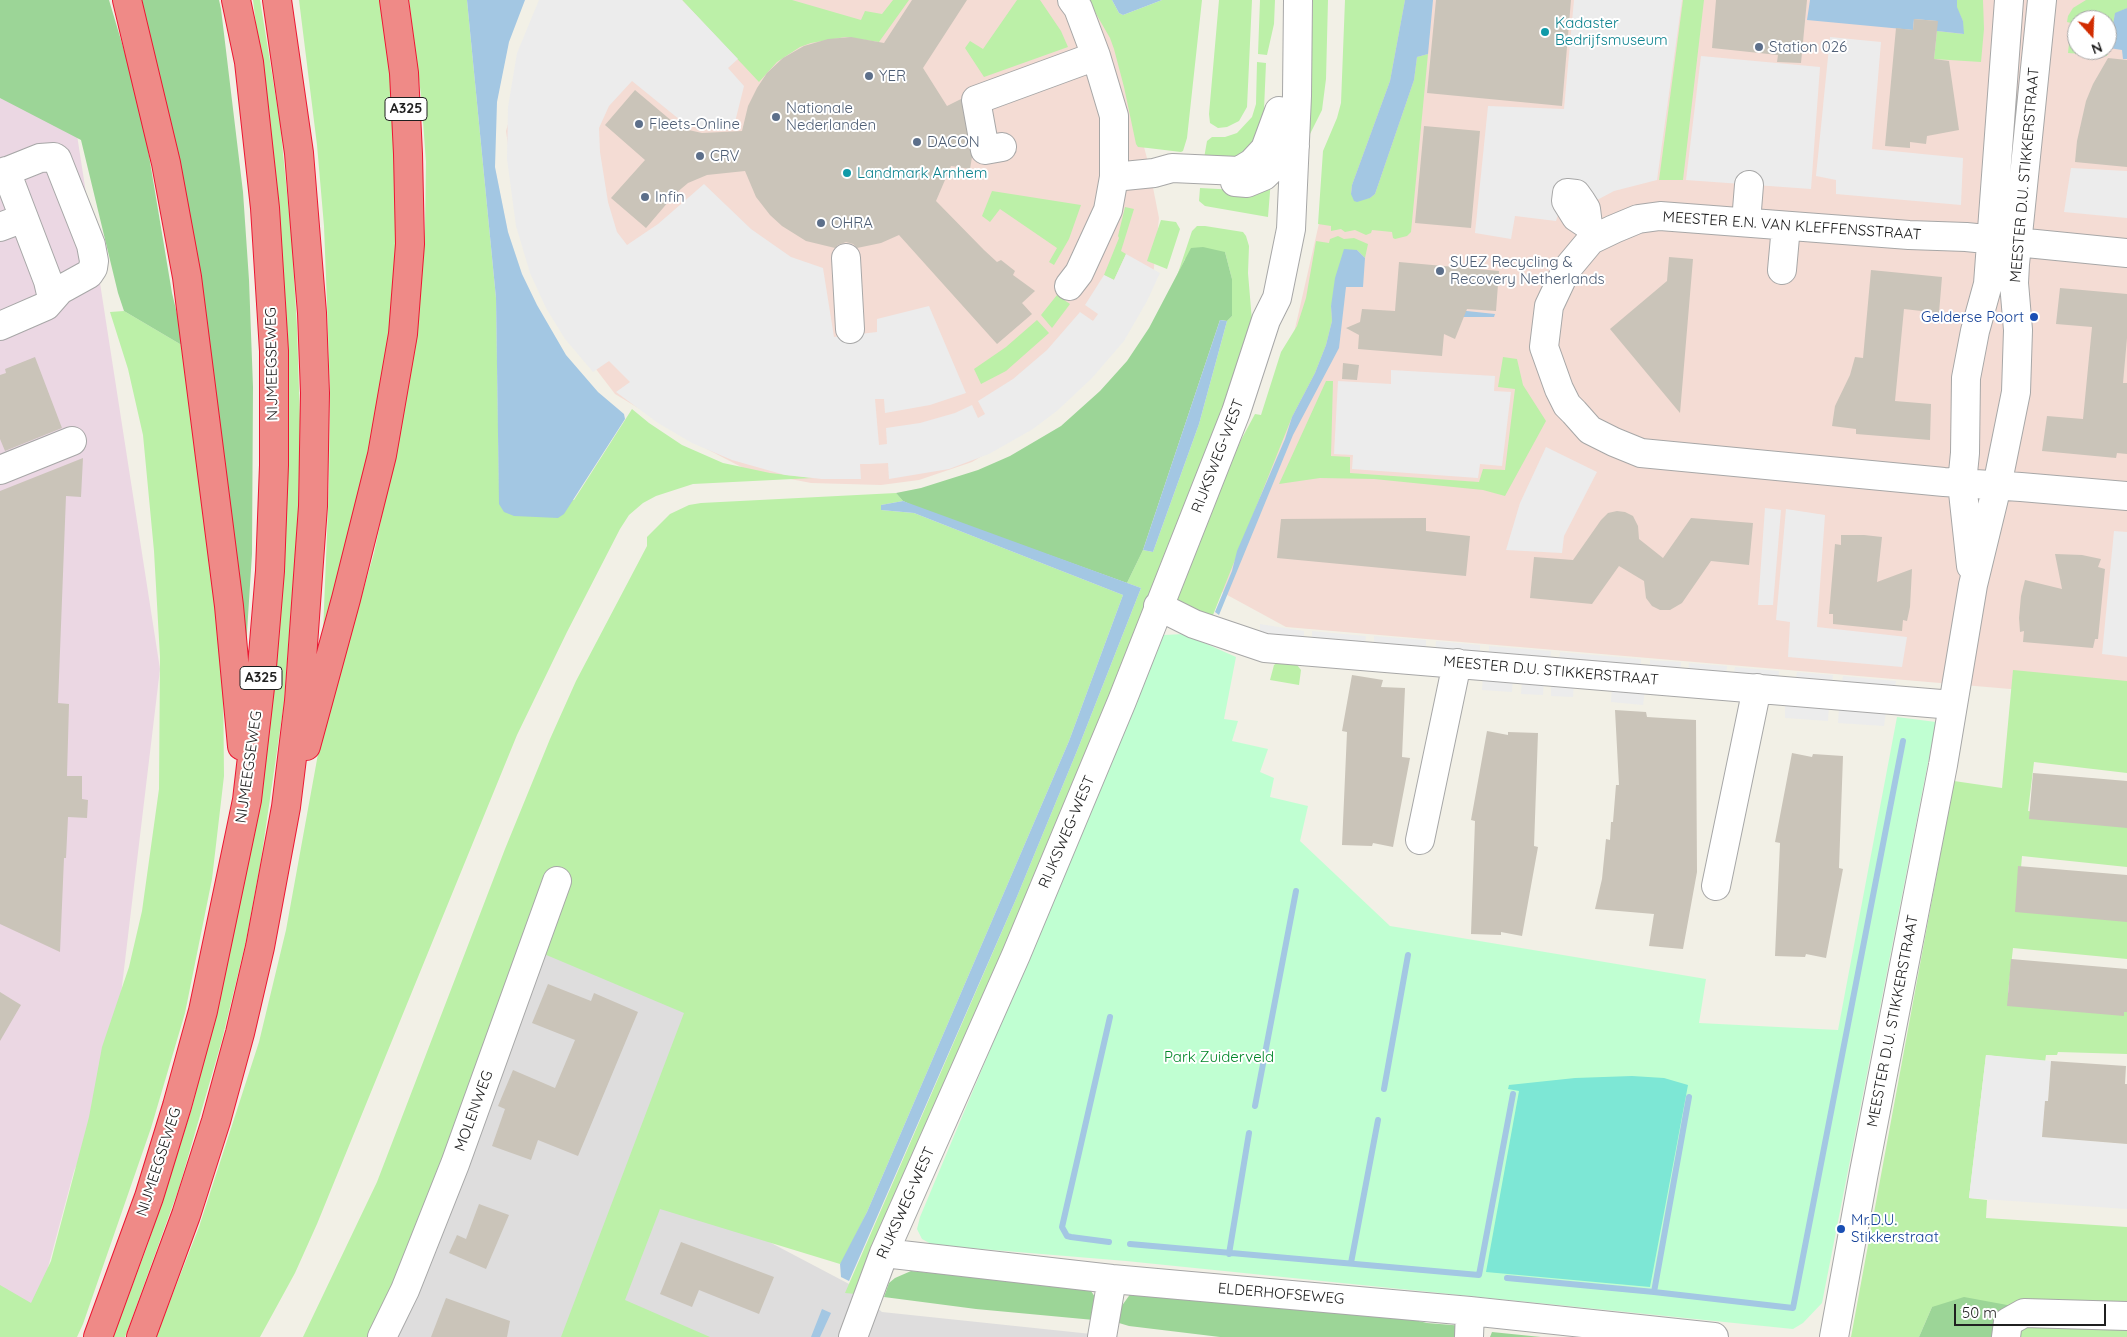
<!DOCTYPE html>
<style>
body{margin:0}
#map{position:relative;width:2127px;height:1337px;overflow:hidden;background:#f2f0e6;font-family:Quicksand,sans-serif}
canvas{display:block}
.north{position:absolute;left:2067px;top:10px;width:50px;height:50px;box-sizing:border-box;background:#fff;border:1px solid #a6a6a6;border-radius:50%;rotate:160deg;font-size:14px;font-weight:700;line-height:20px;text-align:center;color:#202020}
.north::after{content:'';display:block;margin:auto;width:18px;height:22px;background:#d12c00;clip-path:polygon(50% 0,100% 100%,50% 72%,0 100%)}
.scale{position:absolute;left:1954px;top:1304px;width:152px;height:22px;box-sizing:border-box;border:2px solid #202020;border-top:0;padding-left:6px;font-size:15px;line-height:18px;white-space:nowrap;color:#202020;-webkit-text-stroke:4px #fff;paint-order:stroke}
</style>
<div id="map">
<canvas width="2127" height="1337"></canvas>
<div class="north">N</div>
<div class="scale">50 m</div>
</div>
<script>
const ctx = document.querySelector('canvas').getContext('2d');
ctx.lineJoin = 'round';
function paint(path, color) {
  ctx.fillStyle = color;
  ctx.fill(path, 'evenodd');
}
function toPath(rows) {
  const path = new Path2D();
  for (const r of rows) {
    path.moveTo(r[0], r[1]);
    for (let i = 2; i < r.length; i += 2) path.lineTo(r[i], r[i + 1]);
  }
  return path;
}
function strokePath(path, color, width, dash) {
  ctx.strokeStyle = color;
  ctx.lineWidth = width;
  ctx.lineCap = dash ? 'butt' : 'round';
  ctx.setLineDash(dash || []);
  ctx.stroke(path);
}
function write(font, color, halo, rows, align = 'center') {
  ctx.font = font + ' Quicksand,sans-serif';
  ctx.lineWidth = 4;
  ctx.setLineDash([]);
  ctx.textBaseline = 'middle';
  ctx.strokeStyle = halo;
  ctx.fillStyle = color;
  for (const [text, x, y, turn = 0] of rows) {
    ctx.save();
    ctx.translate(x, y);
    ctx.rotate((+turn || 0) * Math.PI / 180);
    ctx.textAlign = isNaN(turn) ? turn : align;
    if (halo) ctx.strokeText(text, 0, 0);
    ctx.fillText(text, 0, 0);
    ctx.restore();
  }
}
paint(toPath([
 [545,838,749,900,642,1175,851,1285,882,1312,1120,1337,321,1337]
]), '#dedddd');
paint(toPath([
 [545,0,1095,0,1112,27,1148,162,1159,218,1153,277,1038,423,972,462,919,480,881,485,811,483,749,471,699,445,615,394,556,317,521,237,506,131],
 [1370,0,2127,0,2127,699,1286,627,1196,578,1265,460],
 [2077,20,2107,20,2107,50,2077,50]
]), '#f4dcd4');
paint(toPath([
 [56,0,160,669,110,1086,74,1171,35,1316,0,1320,0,5]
]), '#ebd7e3');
paint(toPath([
 [253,0,260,0,280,123,292,242,297,328,300,421,298,514,284,703,261,860,246,941,222,1040,179,1188,128,1329,125,1337,113,1337,147,1247,192,1108,226,971,264,761,282,602,287,484,289,356,279,211],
 [299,0,387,0,401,118,396,298,378,424,322,658,329,484,330,390,327,304,324,226,317,145],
 [409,0,467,0,496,298,499,487,574,500,632,409,649,423,682,445,723,463,770,473,813,478,693,484,656,496,643,503,629,515,620,529,567,632,517,735,317,1224,295,1273,260,1337,156,1337,199,1227,259,1042,286,930,320,743,374,553,398,441,408,390,425,228,426,162,421,95],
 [682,0,792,0,861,20,865,11,882,14,893,0,909,0,879,42,845,37,811,43,800,47,777,62,759,82],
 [1017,0,1040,0,1061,31,1068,47,984,77,965,48,970,41,983,49],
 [1088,0,1112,0,1119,13,1123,15,1162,0,1202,0,1187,138,1183,151,1181,152,1148,148,1138,147,1136,144,1124,87,1114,49,1110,38],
 [1219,0,1252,0,1247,107,1239,121,1227,127,1218,128,1210,123,1209,114],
 [1260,0,1275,0,1274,24,1267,55,1258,54],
 [1313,0,1328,0,1326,79,1322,110,1308,138,1304,125,1311,56],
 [1345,0,1405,0,1390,81,1352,185,1351,193,1359,200,1370,198,1375,194,1414,80,1417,57,1428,54,1411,232,1407,236,1395,239,1393,238,1392,232,1372,230,1371,233,1366,235,1355,230,1345,232,1341,229,1331,231,1331,226,1318,224,1323,151,1337,118,1341,103],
 [1683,0,1704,0,1683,180,1659,180],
 [1957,0,1983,0,1984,29,1981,62,1934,59,1937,31,1963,34,1963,21,1956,7],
 [2086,0,2127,0,2127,8,2115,14,2107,56,2068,53,2071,23,2067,22,2068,16,2073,8],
 [2077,20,2107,20,2107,50,2077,50],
 [1257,62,1266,63,1263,133,1249,159,1203,164,1207,141,1212,137,1225,137,1237,133,1252,117,1256,104],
 [1271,179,1268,217,1205,206,1199,201,1200,188,1237,190],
 [992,191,1081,205,1069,239,1054,265,1049,262,1057,248,1000,209,990,222,982,216],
 [1125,207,1134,209,1121,251,1126,254,1114,280,1104,275,1119,238,1118,236],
 [1161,220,1176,222,1180,229,1167,269,1147,261],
 [1197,226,1205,226,1243,232,1246,236,1249,246,1248,273,1253,333,1084,765,856,1294,845,1293,1016,899,1079,746,1141,588,1127,583,1143,550,1153,552,1199,424,1227,321,1232,316,1232,279,1225,252,1185,259,1177,276,1192,231],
 [1338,236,1344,239,1354,238,1368,244,1365,258,1357,250,1331,306,1332,321,1326,345,1315,373,1292,417,1211,620,1178,602,1176,599,1220,479,1255,414,1261,415,1281,352,1297,326,1306,298,1316,241,1329,243,1330,239],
 [1057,295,1070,304,1052,328,1041,315],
 [124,311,185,347,223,676,224,776,212,879,185,1013,151,1128,83,1324,77,1337,0,1337,0,1285,31,1303,51,1261,89,1117,102,1047,129,967,142,911,159,789,160,657,154,551,143,435,128,369,110,312],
 [1037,320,1049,333,1006,371,981,384,974,369,1006,347],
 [1503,357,1517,359,1523,385,1546,421,1505,496,1483,490,1374,479,1320,478,1279,484,1326,381,1333,381,1331,456,1350,457,1350,473,1479,482,1483,469,1505,470,1515,389,1498,387],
 [896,493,903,501,881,505,881,510,914,513,1123,595,1069,741,867,1212,844,1259,840,1264,660,1209,625,1300,710,1337,561,1337,684,1013,544,954,369,1337,303,1337,377,1182,505,849,550,739,576,681,647,546,647,537,670,514,689,505,701,503],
 [1294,661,1301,670,1299,685,1270,680,1274,665,1278,662],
 [2013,670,2127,681,2127,773,2034,762,2028,811,2127,824,2127,867,2022,856,2018,903,2127,914,2127,959,2013,948,2008,993,2127,1008,2127,1054,2058,1052,2057,1055,2046,1055,2045,1062,1986,1055,1969,1198,1987,1200,1986,1218,2127,1227,2127,1306,1932,1307,1919,1337,1851,1337,1954,781,2002,788],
 [2032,1320,2127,1324,2127,1337,2017,1337,2018,1328]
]), '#bcf0a8');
paint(toPath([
 [0,0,109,0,135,87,147,144,172,293,185,347,124,311,118,293,81,140,0,98],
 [133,0,219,0,221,9,243,192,249,280,253,387,252,554,244,679],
 [1203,247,1225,252,1232,279,1232,316,1227,321,1220,320,1143,550,1127,583,918,508,903,501,896,493,921,488,978,470,1010,456,1061,426,1100,391,1127,361,1149,328,1191,248],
 [911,1271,1075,1286,1091,1291,1097,1300,1094,1320,976,1309,884,1297,889,1283,895,1278],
 [1131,1293,1410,1319,1427,1323,1464,1326,1464,1337,1220,1337,1129,1326,1119,1323,1119,1319,1121,1307],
 [1964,1297,2018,1307,1995,1337,1919,1337,1932,1307],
 [1492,1332,1541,1337,1490,1337]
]), '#9cd597');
paint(toPath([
 [1184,634,1236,657,1224,719,1238,721,1232,741,1268,749,1260,772,1274,778,1270,797,1308,806,1300,841,1390,926,1706,979,1699,1023,1838,1030,1897,717,1936,722,1822,1303,1803,1323,1793,1329,1126,1261,933,1245,922,1239,917,1229,920,1217,1164,635]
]), '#c0ffd2');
paint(toPath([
 [1632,1076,1664,1078,1688,1085,1650,1287,1486,1272,1519,1091,1508,1089,1509,1085,1575,1078]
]), '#7de7d5');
paint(toPath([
 [539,0,682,0,738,59,728,68,744,86,734,126,706,128,685,124,632,81,609,106,599,128,600,152,608,202,617,232,627,245,658,224,704,184,751,229,791,257,823,268,834,337,877,332,877,319,929,306,966,393,930,405,885,413,884,399,875,399,879,445,887,444,886,428,920,423,955,413,972,405,978,418,985,414,978,401,1013,379,1047,350,1080,312,1093,321,1098,314,1085,305,1104,275,1114,280,1126,254,1160,273,1147,301,1124,341,1092,378,1058,410,1033,429,989,454,949,469,889,479,888,463,869,464,860,464,861,479,822,479,785,475,732,460,692,443,658,423,616,392,630,382,609,361,593,372,565,339,546,308,530,273,516,226,507,159,508,107,517,53],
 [1574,0,1682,0,1657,180,1614,191,1597,200,1588,190,1560,209,1556,221,1515,216,1511,239,1475,233,1488,106,1564,109],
 [1830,37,1881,42,1872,149,1963,158,1961,205,1836,194,1836,180,1816,176],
 [1701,56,1820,67,1811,189,1686,180],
 [2071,168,2127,171,2127,218,2064,212],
 [1391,370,1495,376,1494,391,1511,392,1502,466,1480,464,1478,478,1352,469,1353,455,1334,454,1338,381,1391,384],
 [1546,447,1597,472,1564,536,1562,553,1506,550,1520,503],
 [1765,508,1781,510,1773,605,1758,605],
 [1786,509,1825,515,1817,627,1907,637,1902,667,1788,657,1790,622,1776,620],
 [2114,531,2127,532,2127,657,2102,654],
 [1260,624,1304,631,1304,640,1260,636],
 [1312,631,1366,636,1365,645,1312,639],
 [1374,636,1426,640,1426,651,1374,646],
 [1436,641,1480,645,1480,656,1435,652],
 [1489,646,1551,651,1550,660,1489,656],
 [1560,652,1641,659,1641,669,1559,662],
 [1650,660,1681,662,1680,673,1650,670],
 [1689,663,1727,666,1726,677,1688,673],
 [1735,667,1779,671,1778,682,1733,678],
 [1797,672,1833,675,1832,687,1795,683],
 [1483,675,1513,678,1512,692,1482,690],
 [1843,676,1896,681,1894,692,1841,687],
 [1522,679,1544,681,1543,695,1521,694],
 [1551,682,1574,683,1573,697,1551,696],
 [1612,687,1645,690,1643,705,1611,702],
 [1785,702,1829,707,1828,721,1785,718],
 [1839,708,1886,712,1884,726,1838,723],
 [1986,1055,2051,1061,2048,1101,2045,1102,2042,1137,2127,1144,2127,1209,1969,1198]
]), '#ececec');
paint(toPath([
 [467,0,525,0,509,42,497,102,495,167,508,232,522,274,537,305,566,355,598,392,624,414,625,419,564,514,558,518,514,516,504,512,499,504,496,298],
 [1112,0,1162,0,1123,15,1119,13],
 [1405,0,1433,0,1428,54,1417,57,1414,80,1375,194,1370,198,1357,202,1354,201,1351,194,1352,185,1390,81],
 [1810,0,1957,0,1957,7,1963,21,1964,34,1937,31,1937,21,1914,19,1913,30,1807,20],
 [2127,8,2127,59,2123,59,2122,50,2109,48,2115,13],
 [1344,249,1357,250,1365,258,1363,287,1346,287,1339,348,1293,435,1219,615,1215,612,1232,571,1237,551,1285,439,1292,417,1315,373,1326,345,1332,321,1331,306,1335,278],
 [1448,309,1495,314,1494,317,1462,317],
 [1220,320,1227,321,1199,424,1153,552,1143,550],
 [903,501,1141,588,1079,746,1016,899,849,1281,841,1277,840,1264,867,1212,1069,741,1123,595,914,513,881,510,881,505],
 [822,1309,831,1313,820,1337,811,1337]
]), '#a3c7e3');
strokePath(toPath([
 [1384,1089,1408,955],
 [1255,1106,1296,891],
 [1109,1242,1071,1237,1067,1236,1062,1227,1110,1017],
 [1130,1244,1479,1275,1513,1094],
 [1229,1254,1249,1133],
 [1351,1263,1378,1120],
 [1507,1278,1654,1292,1689,1097],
 [1654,1292,1793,1308,1903,741]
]), '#a3c7e3', 6);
paint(toPath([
 [912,0,967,0,923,68,947,106,961,99,972,157,970,169,951,166,936,201,984,250,997,262,1001,260,1015,271,1013,275,1035,291,1022,303,1032,314,997,344,899,235,881,243,857,248,853,244,846,242,838,245,835,248,806,241,782,226,770,215,756,197,745,171,707,175,688,183,675,194,646,228,611,198,645,160,605,125,635,90,673,122,684,129,702,133,742,131,748,106,757,88,767,73,783,58,804,46,828,39,851,37,884,43],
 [1436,0,1571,0,1562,106,1427,93],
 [1716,0,1807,0,1801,63,1777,62,1778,55,1712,48],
 [1914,19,1938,21,1934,59,1949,61,1959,130,1927,136,1926,144,1910,142,1910,148,1885,146,1896,28,1913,30],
 [2108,58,2127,60,2127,167,2075,162,2077,141,2086,101,2093,84],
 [1424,126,1480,131,1471,228,1415,223],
 [1669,257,1693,259,1680,413,1610,329,1667,281],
 [1399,262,1499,271,1496,311,1467,309,1455,339,1444,334,1442,356,1358,349,1359,335,1346,328,1360,322,1362,309,1395,311],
 [1871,270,1942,277,1939,313,1904,309,1895,401,1931,404,1930,440,1856,434,1856,429,1832,426,1835,406,1850,375,1855,357,1863,358],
 [2060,288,2127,294,2127,338,2123,383,2127,383,2127,454,2117,453,2116,458,2042,451,2047,416,2083,419,2092,327,2056,324],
 [35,357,62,428,5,451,0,439,0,375,6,373,5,369],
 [1343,363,1359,365,1357,380,1342,379],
 [83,458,81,497,66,496,58,703,69,704,67,776,82,776,82,799,88,800,87,818,68,817,66,858,64,858,60,952,0,924,0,491],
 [1617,511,1625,512,1633,516,1638,526,1639,539,1663,558,1691,518,1753,523,1749,565,1711,561,1682,603,1670,610,1660,610,1652,606,1646,598,1644,581,1619,566,1592,604,1530,598,1534,557,1573,560,1601,520,1608,513],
 [1426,518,1426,531,1470,536,1466,576,1277,558,1281,519],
 [1841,535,1864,535,1882,537,1877,582,1912,569,1910,607,1907,621,1903,620,1902,631,1833,624,1833,614,1829,614,1835,544,1841,545],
 [2055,554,2082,555,2101,559,2098,567,2105,569,2098,639,2095,639,2093,648,2023,642,2024,631,2020,632,2019,618,2021,596,2025,580,2062,589],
 [1352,675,1383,680,1381,687,1405,688,1402,757,1410,758,1393,847,1373,843,1372,846,1342,845,1347,732,1342,731],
 [1615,710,1646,712,1647,717,1696,720,1697,872,1683,949,1649,946,1654,914,1595,909,1602,879,1606,839,1610,840,1611,822,1613,822,1616,785,1619,785],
 [1487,731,1508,735,1508,732,1538,733,1534,846,1538,847,1522,936,1501,932,1501,935,1471,934,1475,821,1471,820],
 [1792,753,1812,757,1813,754,1843,756,1839,868,1843,869,1826,958,1806,954,1805,957,1775,956,1780,843,1775,842],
 [2033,773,2127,781,2127,828,2029,819],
 [2018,866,2127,875,2127,922,2015,912],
 [2011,959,2127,969,2127,1012,2124,1012,2124,1016,2007,1006],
 [548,984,591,1001,594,993,638,1012,578,1156,538,1140,531,1160,492,1146,505,1109,498,1106,513,1070,555,1088,575,1040,532,1023],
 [0,992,21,1005,0,1041],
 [2051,1061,2126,1066,2125,1084,2127,1084,2127,1144,2042,1137,2045,1101,2048,1101],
 [479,1204,509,1215,486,1269,449,1253,457,1235,466,1239],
 [681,1242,774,1277,759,1314,699,1290,692,1307,660,1294],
 [446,1298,510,1321,507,1337,431,1337]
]), '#cac4b9');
const minor = toPath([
 [1072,0,1078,8,1096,56,1114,116,1114,177,1154,173,1172,168,1239,171,1252,163,1265,149,1279,111],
 [1002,147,985,150,976,100,1096,56],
 [6,171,48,281,52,298],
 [0,174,40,158,54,157,57,159,91,245,94,261,93,268,89,274,60,290,46,306,0,326],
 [1235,182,1247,183,1264,176,1295,146],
 [1746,222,1749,185],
 [1588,225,1576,217,1566,201,1567,193,1576,194,1581,201,1586,209,1588,225,1597,237],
 [0,227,24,218],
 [2127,253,1966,237,1909,235,1660,216,1638,219,1614,229,1591,240,1566,270,1549,306,1544,347,1559,389,1567,405,1574,412,1590,430,1614,442,1641,453,1944,482,2021,487,2127,496],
 [846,258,850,329],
 [1782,270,1786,226],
 [1069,286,1079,273,1108,210,1114,177],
 [0,470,72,441],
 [1971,566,1962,483,1965,453,1966,378,1975,331,1988,284,2009,0],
 [1158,606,1194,624,1265,648,1953,705],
 [1420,840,1457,663],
 [1716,886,1757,688],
 [884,1253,1112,1279,1470,1311,1714,1337],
 [382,1337,405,1290,455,1164,557,881],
 [853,1337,884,1253,1016,955,1122,701,1236,412,1266,320,1277,298,1291,229,1297,96,1298,0],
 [1102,1337,1112,1279],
 [1469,1337,1470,1311],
 [1834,1337,1864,1172,1943,765,1973,585,1997,486,2016,392,2018,330,2014,283,2015,264,2042,0],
 [2006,1337,2008,1322,2024,1313,2127,1316]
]);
const highway = toPath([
 [127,0,166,163,187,277,229,606,242,746],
 [306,746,346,599,382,455,403,334,410,244,408,154,404,73,394,0],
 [98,1337,149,1197,177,1106,203,1011,247,800,261,679,270,571,274,465,274,351,265,208,249,62,236,0],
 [141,1337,186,1215,216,1121,240,1033,260,947,286,807,299,701,313,506,315,393,312,313,299,153,277,0]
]);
strokePath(minor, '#a7a7a7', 30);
strokePath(highway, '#ec1732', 30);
strokePath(minor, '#fff', 28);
strokePath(highway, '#ef8a87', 28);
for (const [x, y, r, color] of [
 [1545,32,5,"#0f9aa8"],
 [1759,47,5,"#5c6f8a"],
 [869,76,5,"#5c6f8a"],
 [776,117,5,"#5c6f8a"],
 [639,124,5,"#5c6f8a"],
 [917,142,5,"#5c6f8a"],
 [700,156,5,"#5c6f8a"],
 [847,173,5,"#0f9aa8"],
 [645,197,5,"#5c6f8a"],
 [821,223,5,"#5c6f8a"],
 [1440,271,5,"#5c6f8a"],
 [2034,317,5,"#1a4fb4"],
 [1841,1229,5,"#1a4fb4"]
]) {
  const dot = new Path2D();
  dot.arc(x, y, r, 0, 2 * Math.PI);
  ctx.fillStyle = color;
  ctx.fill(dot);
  strokePath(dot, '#fff', 2);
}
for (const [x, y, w] of [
 [406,109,42],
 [261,678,42]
]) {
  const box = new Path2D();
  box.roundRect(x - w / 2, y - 11.5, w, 23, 4);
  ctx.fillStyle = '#fff';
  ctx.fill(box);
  strokePath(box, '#202020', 1);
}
write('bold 14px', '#202020', null, [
 ["A325",406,109],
 ["A325",261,678]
]);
write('15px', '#0d838f', '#fff', [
 ["Kadaster",1555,23],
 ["Bedrijfsmuseum",1555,40],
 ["Landmark Arnhem",857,173]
], 'left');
write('15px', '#4e5e75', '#fff', [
 ["Station 026",1769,47],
 ["YER",879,76],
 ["Nationale",786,108],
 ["Nederlanden",786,125],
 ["Fleets-Online",649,124],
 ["DACON",927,142],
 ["CRV",710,156],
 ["Infin",655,197],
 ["OHRA",831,223],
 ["SUEZ Recycling &",1450,262],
 ["Recovery Netherlands",1450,279]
], 'left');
write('15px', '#202020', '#fff', [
 ["MEESTER D.U. STIKKERSTRAAT",2025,175,-85],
 ["MEESTER E.N. VAN KLEFFENSSTRAAT",1792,226,4],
 ["NIJMEEGSEWEG",272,364,-91],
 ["RIJKSWEG-WEST",1218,456,-69],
 ["MEESTER D.U. STIKKERSTRAAT",1551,671,5],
 ["NIJMEEGSEWEG",249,767,-82],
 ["RIJKSWEG-WEST",1067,832,-67],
 ["MEESTER D.U. STIKKERSTRAAT",1893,1021,-79],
 ["MOLENWEG",474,1111,-70],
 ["NIJMEEGSEWEG",159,1162,-72],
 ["RIJKSWEG-WEST",906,1203,-66],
 ["ELDERHOFSEWEG",1281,1294,5]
]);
write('15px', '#164399', '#fff', [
 ["Gelderse Poort",2024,317],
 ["Mr.D.U.",1851,1220,"left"],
 ["Stikkerstraat",1851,1237,"left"]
], 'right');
write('15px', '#028629', '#fff', [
 ["Park Zuiderveld",1219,1057]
]);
</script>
